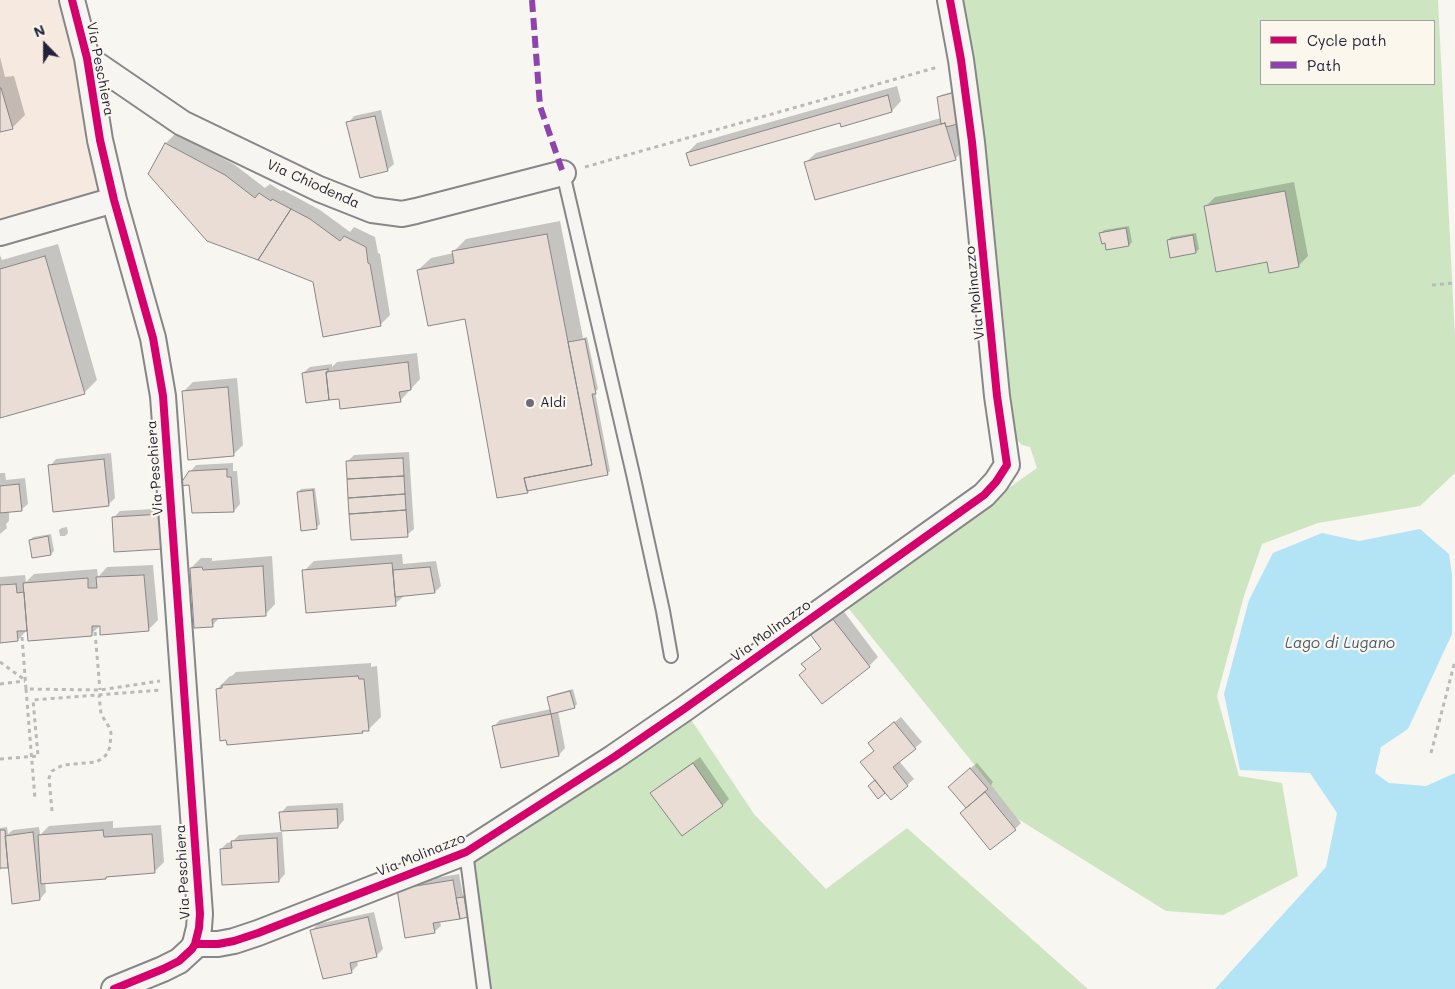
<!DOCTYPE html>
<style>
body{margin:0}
#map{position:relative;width:1455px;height:989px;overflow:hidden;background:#f8f6f0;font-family:Mali,sans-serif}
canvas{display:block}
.legend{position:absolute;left:1260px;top:20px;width:175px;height:65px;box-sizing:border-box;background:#fbf7ec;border:1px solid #a4a2a5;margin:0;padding:6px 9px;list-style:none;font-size:15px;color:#22223b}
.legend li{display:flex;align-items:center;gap:10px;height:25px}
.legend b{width:25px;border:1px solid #a4a2a5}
.north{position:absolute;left:20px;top:20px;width:50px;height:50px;-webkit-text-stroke:4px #fbf7ec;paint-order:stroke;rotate:338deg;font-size:14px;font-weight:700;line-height:20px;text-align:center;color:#22223b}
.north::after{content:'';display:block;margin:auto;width:18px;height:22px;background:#22223b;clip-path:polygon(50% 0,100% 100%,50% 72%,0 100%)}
</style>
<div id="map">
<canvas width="1455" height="989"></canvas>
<ul class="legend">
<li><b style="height:6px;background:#d6006c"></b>Cycle path</li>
<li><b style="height:6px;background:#8e44ad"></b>Path</li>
</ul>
<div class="north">N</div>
</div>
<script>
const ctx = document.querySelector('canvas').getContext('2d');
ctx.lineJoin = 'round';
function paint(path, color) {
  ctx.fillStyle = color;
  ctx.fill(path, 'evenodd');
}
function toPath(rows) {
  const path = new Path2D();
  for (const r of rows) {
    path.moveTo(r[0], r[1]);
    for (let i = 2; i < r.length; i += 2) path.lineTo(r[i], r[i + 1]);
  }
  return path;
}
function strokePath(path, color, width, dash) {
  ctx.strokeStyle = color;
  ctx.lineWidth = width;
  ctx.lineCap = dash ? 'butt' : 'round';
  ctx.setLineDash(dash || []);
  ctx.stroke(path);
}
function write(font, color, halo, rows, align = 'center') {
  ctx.font = font + ' Mali,sans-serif';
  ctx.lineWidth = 4.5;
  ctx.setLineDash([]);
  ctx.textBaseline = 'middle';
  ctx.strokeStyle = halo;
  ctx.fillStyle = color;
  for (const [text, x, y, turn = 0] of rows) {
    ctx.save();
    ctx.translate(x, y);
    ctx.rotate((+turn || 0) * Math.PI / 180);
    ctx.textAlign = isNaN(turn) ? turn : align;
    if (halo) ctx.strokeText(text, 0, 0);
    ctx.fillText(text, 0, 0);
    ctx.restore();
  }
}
paint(toPath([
 [0,0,58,0,100,140,114,200,0,233]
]), '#f5e9e0');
paint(toPath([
 [959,0,1438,0,1455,338,1455,473,1420,506,1318,523,1262,544,1244,596,1217,696,1239,776,1282,783,1298,876,1223,915,1166,911,1018,819,845,604,1037,468,1030,447,1022,445,1012,435],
 [1261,21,1434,21,1434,84,1261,84],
 [684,709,754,814,826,889,907,828,1088,989,484,989,466,852]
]), '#cde6c1');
paint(toPath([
 [1420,529,1449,554,1452,575,1452,634,1408,729,1381,747,1375,773,1389,783,1426,786,1455,773,1455,989,1215,989,1326,867,1337,813,1310,773,1240,770,1224,694,1249,600,1273,553,1322,533,1359,541]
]), '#b3e4f5');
paint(toPath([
 [0,57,5,77,14,76,25,115,12,128,0,131],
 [897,86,901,101,892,111,687,153,697,143],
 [959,90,965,149,955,159,806,162,816,153,941,118,938,98,941,95],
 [381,110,394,164,387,170,348,123,354,116],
 [176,133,235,165,265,188,270,184,281,191,283,190,320,210,350,232,354,227,375,237,378,253,380,254,390,315,380,325,150,174,166,143],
 [1294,182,1308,256,1298,266,1268,261,1205,207,1215,197],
 [560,221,583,338,587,337,598,389,595,392,610,471,607,474,531,489,528,492,466,317,418,270,431,258,454,253,453,252,466,239],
 [1129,226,1132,242,1129,245,1106,241,1101,233,1104,230],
 [1196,233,1199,249,1196,252,1168,240,1171,237],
 [58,244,97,380,84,393,0,417,0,255,2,260],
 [417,353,420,379,400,401,340,397,303,373,310,367,332,364,332,367,337,362],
 [237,378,243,445,233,455,183,392,193,382],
 [409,452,414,529,407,535,347,462,354,455],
 [111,453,115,498,109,504,50,466,56,459],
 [233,463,233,471,237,471,240,504,234,511,190,483,190,472,196,465],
 [0,473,5,473,6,480,25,478,28,504,21,510,9,511,9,521,6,524,7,528,0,534],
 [315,488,320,524,317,527,298,492,301,489],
 [168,508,115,551,114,517,120,511],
 [67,527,68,533,65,536,60,536,59,530,62,528],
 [51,534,54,551,51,554,33,557,30,540,33,537],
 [402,554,403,564,436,561,441,586,435,592,405,595,395,604,304,571,314,561],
 [272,556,275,604,266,614,220,617,212,626,191,568,201,558,212,558,212,561],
 [153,565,158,620,148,630,101,625,91,634,28,629,18,640,0,642,0,577,25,575,26,582,34,574,97,569,98,577,107,567],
 [842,609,878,657,869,666,803,664,822,647,812,635,822,625],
 [371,663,371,667,377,666,381,717,368,730,364,730,362,732,217,689,230,676,232,676,236,672],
 [573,689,577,704,574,707,558,711,565,748,559,755,494,726,500,720,551,709,548,698,551,695],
 [901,717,922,742,899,761,914,779,907,785,885,791,878,797,876,780,862,762,875,750,876,737],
 [700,757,729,799,723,805,682,834,652,793,658,787],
 [977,763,993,782,991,785,1021,823,1015,829,967,807,956,780],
 [343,803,344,820,338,827,282,830,285,874,279,881,221,849,227,843,232,842,239,835,282,832,281,813,287,806],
 [113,821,113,828,161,825,164,862,154,872,108,875,105,878,45,882,46,892,40,899,9,864,7,866,3,867,0,870,0,828,7,827,8,834,13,830,39,827,40,835,49,826],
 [459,874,463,895,467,895,470,913,467,916,440,921,441,926,434,932,404,883],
 [374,912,383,949,376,956,357,960,358,965,352,971,312,930,318,924]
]), '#0003');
const building = toPath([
 [0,88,1,88,13,129,0,132,0,88],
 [956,92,961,123,946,127,945,123,941,124,937,97,956,92],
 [888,95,892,112,841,127,840,123,690,166,686,153,888,95],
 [375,116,388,171,360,178,346,122,375,116],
 [945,123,956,160,815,200,804,162,945,123],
 [165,143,225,175,255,198,259,193,271,201,272,199,291,209,258,260,207,241,148,174,165,143],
 [1285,191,1299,267,1269,273,1267,262,1216,272,1204,206,1285,191],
 [291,209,310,219,340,241,344,236,366,247,368,263,370,264,381,326,323,337,313,282,258,260,291,209],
 [1126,228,1129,246,1106,250,1105,243,1102,244,1099,233,1126,228],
 [547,234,592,465,524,478,528,493,497,498,465,319,428,326,417,270,454,263,452,251,547,234],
 [1193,235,1196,253,1170,258,1167,240,1193,235],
 [45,256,85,394,0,418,0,269,45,256],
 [585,339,596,394,592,394,608,475,527,491,524,478,592,465,568,342,585,339],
 [408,362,411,390,399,392,401,402,340,409,339,399,329,400,326,372,408,362],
 [328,369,328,372,326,372,329,400,306,403,302,373,328,369],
 [228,387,234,456,188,460,182,391,228,387],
 [403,458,404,476,347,479,346,461,403,458],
 [104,459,109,506,53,512,48,465,104,459],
 [227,469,227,477,231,477,234,512,192,513,189,485,179,486,189,471,227,469],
 [404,476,405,494,348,498,347,479,404,476],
 [19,484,22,511,0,513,0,486,19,484],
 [313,490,317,529,301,531,297,492,313,490],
 [405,494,406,510,349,514,348,498,405,494],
 [406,510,408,537,351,540,349,514,406,510],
 [162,514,164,549,114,552,112,517,162,514],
 [48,536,51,555,32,558,29,540,48,536],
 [392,563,396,606,306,613,302,570,392,563],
 [263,566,266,616,212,619,213,627,194,628,190,568,202,567,203,570,263,566],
 [430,567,435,593,395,597,393,570,430,567],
 [144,575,149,631,100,635,100,626,92,626,92,636,28,641,23,583,88,578,88,588,97,588,96,577,144,575],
 [16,584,17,593,24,592,27,631,17,631,18,641,0,643,0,585,16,584],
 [832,618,870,667,822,704,799,675,806,669,801,664,821,649,810,634,832,618],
 [358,676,359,679,364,679,369,731,362,731,363,733,227,745,226,740,220,741,216,689,222,688,222,685,358,676],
 [570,691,575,708,551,714,547,697,570,691],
 [551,714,559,756,501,768,492,726,551,714],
 [894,722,916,749,893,767,908,786,891,800,860,762,874,751,868,743,894,722],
 [693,763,723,806,682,836,650,793,693,763],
 [970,768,988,789,966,808,948,787,970,768],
 [875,780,885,793,878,799,868,786,875,780],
 [985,792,1016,830,990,850,960,813,985,792],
 [337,809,338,828,281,831,279,812,337,809],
 [0,830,5,830,8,868,0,868,0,830],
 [103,830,104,837,152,834,155,873,106,877,106,879,41,884,38,835,103,830],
 [33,832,40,900,12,904,5,836,33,832],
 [277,838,279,882,222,885,220,849,232,848,231,841,277,838],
 [453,880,460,919,433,923,435,933,405,938,397,889,453,880],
 [464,897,468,917,460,919,456,898,464,897],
 [368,917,377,957,350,963,352,973,323,979,310,930,368,917]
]);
paint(building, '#e9ddd6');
strokePath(building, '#878688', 1);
const lane = toPath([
 [563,173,633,474,663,611,671,656],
 [466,852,484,989]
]);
const street = toPath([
 [72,0,87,58,100,140,114,200,153,338,163,396,200,914,199,928,195,944],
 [87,58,182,123,319,189,372,210,402,214,416,211,563,173],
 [0,233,114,200],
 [114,989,163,969,179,961,192,949,195,944,218,944,234,941,258,933,466,852,614,757,684,709,984,495,996,482,1007,465,997,396,972,142,961,60,950,0]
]);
strokePath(lane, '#878688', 16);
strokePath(street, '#878688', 28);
strokePath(toPath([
 [585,167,938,67],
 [1432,285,1455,283],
 [95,632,100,690],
 [22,637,26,689,100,690,160,681],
 [0,662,25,680],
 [0,684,25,681],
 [26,689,35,799],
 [1431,753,1455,661],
 [0,759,38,756,33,700,161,690],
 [52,811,49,778,52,771,63,765,96,762,103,758,108,753,110,746,111,733,109,727,101,714,99,695]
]), '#bcbab9', 3, [4, 4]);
strokePath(lane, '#f6f5f1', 12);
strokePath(street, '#f6f5f1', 24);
strokePath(toPath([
 [532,0,540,106,563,173]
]), '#8e44ad', 6, [12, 6]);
strokePath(toPath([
 [72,0,87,58,100,140,114,200,153,338,163,396,200,914,199,928,195,944],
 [114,989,163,969,179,961,192,949,195,944,218,944,234,941,258,933,466,852,614,757,684,709,984,495,996,482,1007,465,997,396,972,142,961,60,950,0]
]), '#d6006c', 8);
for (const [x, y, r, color] of [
 [530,403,5,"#6d6c7a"]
]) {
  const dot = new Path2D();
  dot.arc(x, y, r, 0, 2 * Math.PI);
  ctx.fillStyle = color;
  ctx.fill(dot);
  strokePath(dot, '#fbf7ec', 2);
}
write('14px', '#22223b', '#fbf7ec', [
 ["Via Peschiera",100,69,79],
 ["Via Chiodenda",313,184,24],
 ["Via Molinazzo",975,293,-96],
 ["Via Peschiera",155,468,-94],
 ["Via Molinazzo",771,631,-36],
 ["Via Molinazzo",421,855,-22],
 ["Via Peschiera",183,872,-93]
]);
write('14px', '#22223b', '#fbf7ec', [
 ["Aldi",540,403]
], 'left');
write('italic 15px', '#445a73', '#fbf7ec', [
 ["Lago di Lugano",1340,643]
]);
</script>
